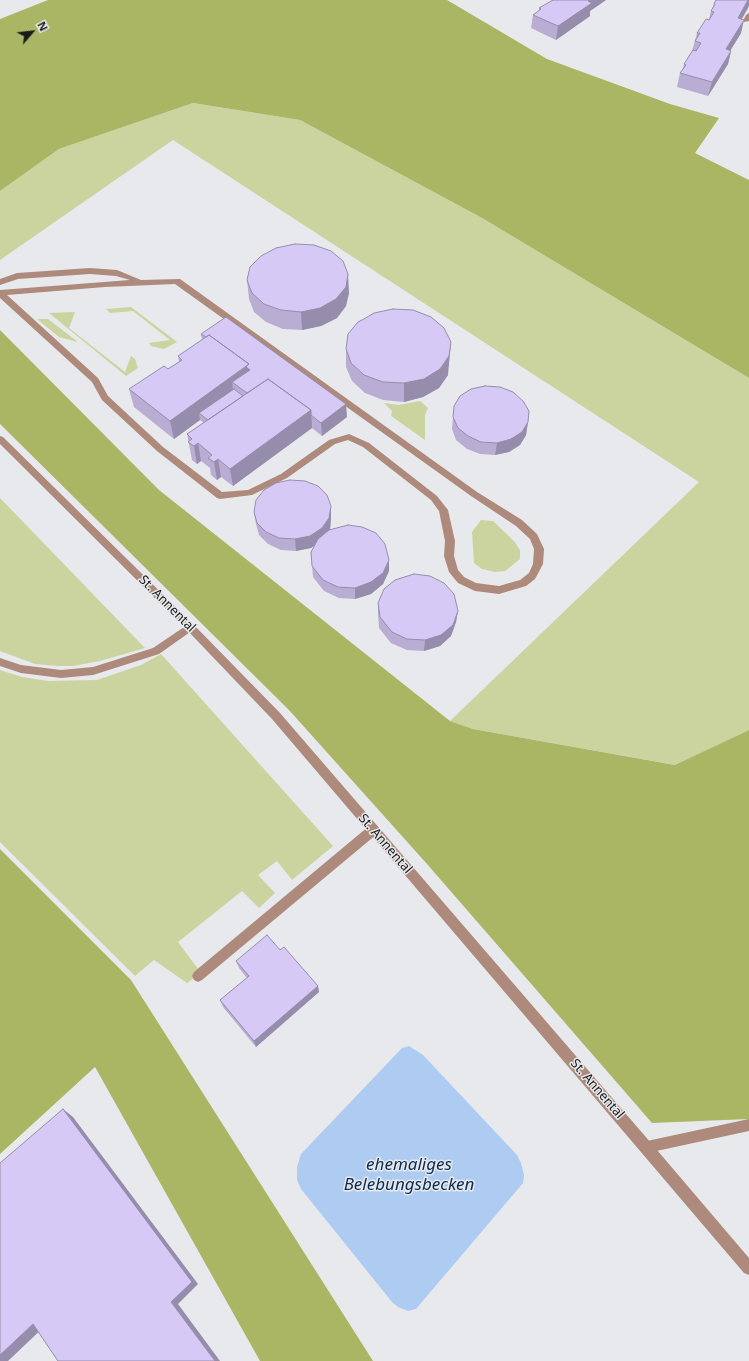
<!DOCTYPE html>
<style>
body{margin:0}
#map{position:relative;width:749px;height:1361px;overflow:hidden;background:#e8e9ec;font-family:"Noto Sans",sans-serif}
canvas{display:block}
.north{position:absolute;left:12px;top:12px;width:40px;height:40px;-webkit-text-stroke:3px #e8e9ec;paint-order:stroke;rotate:62deg;font-size:11px;font-weight:700;line-height:16px;text-align:center;color:#191a1b}
.north::after{content:'';display:block;margin:auto;width:14px;height:18px;background:#191a1b;clip-path:polygon(50% 0,100% 100%,50% 72%,0 100%)}
</style>
<div id="map">
<canvas width="749" height="1361"></canvas>
<div class="north">N</div>
</div>
<script>
const ctx = document.querySelector('canvas').getContext('2d');
ctx.lineJoin = 'round';
function paint(path, color) {
  ctx.fillStyle = color;
  ctx.fill(path, 'evenodd');
}
function toPath(rows) {
  const path = new Path2D();
  for (const r of rows) {
    path.moveTo(r[0], r[1]);
    for (let i = 2; i < r.length; i += 2) path.lineTo(r[i], r[i + 1]);
  }
  return path;
}
function strokePath(path, color, width, dash) {
  ctx.strokeStyle = color;
  ctx.lineWidth = width;
  ctx.lineCap = dash ? 'butt' : 'round';
  ctx.setLineDash(dash || []);
  ctx.stroke(path);
}
function write(font, color, halo, rows, align = 'center') {
  ctx.font = font + ' "Noto Sans",sans-serif';
  ctx.lineWidth = 3;
  ctx.setLineDash([]);
  ctx.textBaseline = 'middle';
  ctx.strokeStyle = halo;
  ctx.fillStyle = color;
  for (const [text, x, y, turn = 0] of rows) {
    ctx.save();
    ctx.translate(x, y);
    ctx.rotate((+turn || 0) * Math.PI / 180);
    ctx.textAlign = isNaN(turn) ? turn : align;
    if (halo) ctx.strokeText(text, 0, 0);
    ctx.fillText(text, 0, 0);
    ctx.restore();
  }
}
paint(toPath([
 [193,103,300,120,482,218,749,378,749,730,676,765,473,729,450,721,699,482,173,140,0,260,0,191,59,149],
 [131,307,177,342,164,349,151,346,149,343,170,340,133,311,110,313,106,309],
 [73,312,75,312,69,328,125,372,131,356,135,359,138,368,126,376,49,313],
 [37,319,48,319,78,342,59,337],
 [420,401,428,408,425,415,425,440,391,416,392,411,384,403,399,405],
 [0,498,145,648,100,661,73,666,57,666,35,664,0,651],
 [481,520,493,521,514,541,520,550,520,559,505,571,495,572,482,569,474,563,472,532],
 [161,654,333,846,292,880,277,861,258,875,275,893,259,908,242,891,178,942,201,973,187,983,154,960,135,976,0,842,0,670,22,677,48,681,97,680,141,665]
]), '#cbd49f');
paint(toPath([
 [48,0,447,0,547,59,670,104,719,118,695,153,749,180,749,378,482,218,300,120,193,103,59,149,0,191,0,19],
 [0,330,159,490,450,721,473,729,675,765,749,730,749,1119,652,1123,427,864,289,710,0,424],
 [0,849,131,980,373,1361,260,1361,95,1067,0,1154]
]), '#abb665');
paint(toPath([
 [409,1046,423,1055,517,1155,521,1163,524,1175,523,1183,416,1309,408,1311,398,1307,392,1302,301,1189,297,1180,297,1167,301,1154,402,1048]
]), '#aecbf2');
paint(toPath([
 [749,13,749,21,744,22,743,21,746,15,749,13],
 [90,268,117,270,141,280,180,279,477,492,522,520,537,534,544,549,543,564,535,579,526,586,499,594,475,591,458,583,449,572,444,556,445,541,439,511,431,500,363,447,348,440,335,444,287,478,252,495,220,499,217,498,157,451,102,400,92,382,0,298,0,290,130,280,116,276,90,274,18,279,0,285,0,279,17,273,90,268],
 [175,284,471,496,516,526,530,539,534,549,533,564,529,573,520,580,499,586,476,583,464,577,458,570,454,556,455,541,448,510,437,496,369,443,349,434,329,440,281,474,248,490,222,492,163,447,108,396,98,378,7,295,105,287,175,284],
 [190,623,193,624,195,627,193,630,159,654,93,675,61,678,21,673,0,666,0,658,21,665,61,670,93,667,153,648,190,623],
 [373,825,377,826,378,830,377,834,202,980,198,982,194,980,192,976,194,972,369,826,373,825],
 [749,1119,749,1131,647,1153,643,1151,641,1147,643,1143,647,1141,749,1119]
]), '#ad8a7b');
paint(toPath([
 [0,436,3,437,193,624,280,713,651,1143,749,1258,749,1275,744,1273,272,719,187,630,0,444,0,436]
]), '#ad8a7b');
paint(toPath([
 [553,0,606,0,590,11,590,16,556,40,531,28,533,15,539,11,539,8],
 [749,0,748,8,742,19,741,33,730,50,731,51,728,64,708,96,677,87,680,73,682,71,684,64,692,51,697,33,709,19,711,11,712,9,714,4],
 [247,280,349,293,346,306,337,318,321,326,302,330,283,329,266,322,254,312,249,299],
 [201,334,347,417,322,436,312,428,233,486,221,477,217,480,211,475,210,468,201,461,197,464,192,460,187,434,204,423,200,420,174,439,134,407,129,389,168,369,179,362,178,356,202,340],
 [346,349,448,375,439,388,423,397,404,402,383,400,365,393,352,381,346,367],
 [454,406,528,422,526,435,520,445,509,452,495,455,480,454,467,449,456,440,452,429],
 [254,512,331,518,330,530,389,571,383,584,371,594,355,599,339,598,324,591,313,577,311,552,315,545,311,548,296,551,281,550,268,544,259,535,256,524],
 [378,603,458,611,456,622,451,636,440,646,424,651,407,650,391,643,379,628,378,614],
 [280,950,318,986,319,992,256,1047,223,1007,220,1000,247,978,239,968,236,961]
]), '#b9add4');
paint(toPath([
 [589,0,606,0,590,11,590,16,556,40,558,26],
 [748,0,749,0,749,5,748,8,734,32,738,18],
 [744,20,741,33,723,63,726,49],
 [731,51,728,64,708,96,712,82],
 [348,274,349,293,346,306,337,318,321,326,302,330,301,312],
 [451,342,448,375,439,388,423,397,404,402,404,383],
 [249,364,252,383,232,382,234,395,199,413,200,420,174,439,170,421],
 [346,404,347,417,322,436,321,423],
 [311,410,312,428,233,486,230,469],
 [528,422,526,435,520,445,509,452,495,455,497,443],
 [198,443,201,461,197,464,194,446],
 [218,459,221,477,217,480,214,462],
 [331,506,331,518,330,530,322,540,311,548,296,551,295,539],
 [389,560,389,571,383,584,371,594,355,599,355,588],
 [458,611,456,622,451,636,440,646,424,651,425,640],
 [318,986,319,992,256,1047,254,1041],
 [63,1109,73,1117,198,1284,178,1304,220,1361,215,1361,171,1302],
 [33,1324,46,1325,8,1361,0,1361,0,1355]
]), '#968dac');
const building = toPath([
 [553,0,589,0,588,1,592,3,558,26,533,15,541,9,539,8,553,0],
 [716,0,748,0,738,18,744,20,726,49,731,51,712,82,680,73,686,65,684,64,693,50,696,51,701,43,695,41,700,33,697,33,706,19,709,20,714,12,711,11,715,4,714,4,716,0],
 [295,244,314,245,331,251,343,261,348,274,346,287,336,299,320,308,301,312,281,310,264,304,252,293,247,280,250,267,261,256,276,248,295,244],
 [393,309,413,310,431,317,444,328,451,342,449,356,440,369,424,379,404,383,383,382,364,375,351,363,346,349,348,334,358,322,364,319,374,313,393,309],
 [226,317,346,404,321,423,311,415,311,410,268,379,247,393,232,382,250,370,246,367,249,364,209,335,206,337,201,334,226,317],
 [209,335,249,364,170,421,129,389,164,366,168,369,182,360,178,356,209,335],
 [268,379,311,410,230,469,218,459,214,462,208,458,212,455,198,443,194,446,188,442,192,439,187,434,268,379],
 [485,386,500,387,513,392,523,401,529,411,528,422,522,432,511,439,497,443,481,442,468,436,458,428,453,417,454,406,460,396,471,389,485,386],
 [234,389,243,396,208,420,199,413,234,389],
 [290,480,305,481,318,486,327,495,331,506,329,518,322,528,310,536,295,539,279,538,266,532,257,523,254,512,256,500,264,490,276,483,290,480],
 [348,525,362,527,376,533,385,544,389,560,383,573,371,582,355,588,338,587,323,580,312,566,311,552,318,539,329,530,348,525],
 [414,574,430,576,444,583,454,594,458,611,453,625,441,635,425,640,407,639,392,632,380,617,378,603,384,589,395,580,414,574],
 [267,935,280,950,284,947,318,986,254,1041,220,1000,249,976,236,961,267,935],
 [63,1109,192,1282,171,1302,215,1361,58,1361,33,1324,0,1355,0,1163,63,1109]
]);
paint(building, '#d7c9f6');
strokePath(building, '#968dac', 1);
write('13px', '#191a1b', '#e8e9ec', [
 ["St. Annental",167,604,45],
 ["St. Annental",385,844,49],
 ["St. Annental",597,1089,49]
]);
write('italic 17px', '#0a2b52', '#e8e9ec', [
 ["ehemaliges",409,1165],
 ["Belebungsbecken",409,1185]
]);
</script>
